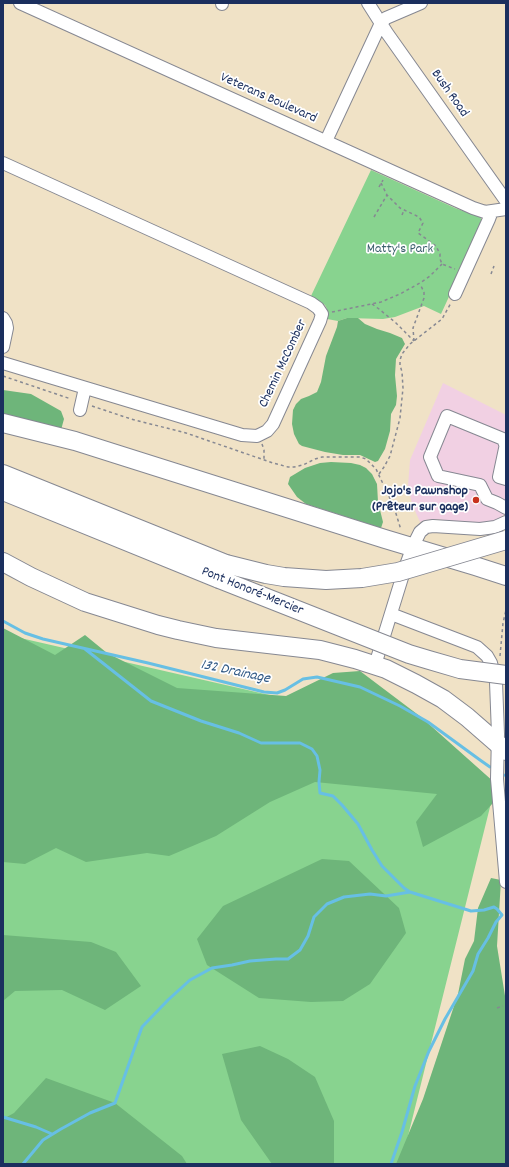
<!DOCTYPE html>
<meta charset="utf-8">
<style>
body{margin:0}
#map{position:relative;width:509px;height:1167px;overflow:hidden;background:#f0e2c6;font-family:Dekko,sans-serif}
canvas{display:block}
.frame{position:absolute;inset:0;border:4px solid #1b2f5e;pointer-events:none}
</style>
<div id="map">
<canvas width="509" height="1167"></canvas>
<div class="frame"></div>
</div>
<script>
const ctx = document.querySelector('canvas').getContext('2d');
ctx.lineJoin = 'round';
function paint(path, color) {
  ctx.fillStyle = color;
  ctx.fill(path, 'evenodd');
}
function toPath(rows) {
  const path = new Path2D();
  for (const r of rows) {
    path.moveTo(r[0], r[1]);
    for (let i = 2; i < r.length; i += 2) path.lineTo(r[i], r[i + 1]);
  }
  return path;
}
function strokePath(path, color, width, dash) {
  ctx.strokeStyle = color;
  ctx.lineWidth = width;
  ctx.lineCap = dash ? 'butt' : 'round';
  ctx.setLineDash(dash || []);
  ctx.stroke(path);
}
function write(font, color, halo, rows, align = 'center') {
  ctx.font = font + ' Dekko,sans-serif';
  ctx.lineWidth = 3.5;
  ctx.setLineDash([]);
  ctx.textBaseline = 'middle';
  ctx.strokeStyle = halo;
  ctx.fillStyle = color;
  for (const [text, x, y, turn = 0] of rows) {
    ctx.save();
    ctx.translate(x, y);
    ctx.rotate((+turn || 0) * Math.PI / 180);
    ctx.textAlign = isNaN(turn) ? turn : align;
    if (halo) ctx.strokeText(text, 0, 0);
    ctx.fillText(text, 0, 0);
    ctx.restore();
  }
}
paint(toPath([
 [443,383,506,415,506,513,497,520,483,524,435,519,425,520,420,522,412,504,408,486,410,460]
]), '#f1d0e3');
paint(toPath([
 [371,170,455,208,480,217,482,220,482,225,441,314,424,306,395,317,383,319,347,318,338,321,327,319,327,309,325,305,311,296],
 [3,634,291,700,493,795,401,1164,3,1164]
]), '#88d38f');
paint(toPath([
 [347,318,358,318,365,324,377,329,390,333,402,338,405,344,396,359,395,375,397,396,396,405,391,414,390,431,385,449,378,461,375,462,360,455,343,455,325,452,302,446,299,444,294,434,292,424,293,410,296,404,301,399,309,396,317,392,321,382,326,356,337,327,338,321],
 [3,390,31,394,61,411,64,419,61,430,3,414],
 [331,462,351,463,360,465,366,468,372,474,377,484,378,502,383,522,381,528,306,504,297,497,288,484,290,477,305,468,320,463],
 [3,628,55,655,85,635,107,653,177,688,286,696,333,673,360,671,421,717,504,791,481,816,423,847,416,822,437,794,315,782,270,802,216,836,169,856,147,853,86,862,56,848,25,864,3,862],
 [322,859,349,861,399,908,406,933,370,984,343,1001,311,1002,259,998,207,965,197,939,223,906],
 [491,878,501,880,497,946,506,1002,506,1164,396,1164,423,1099,458,994,465,959,474,941,478,908],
 [3,935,91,942,116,952,141,986,105,1010,62,990,15,991,3,1001],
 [260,1046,288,1059,315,1077,334,1121,334,1164,272,1164,241,1120,222,1054],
 [46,1078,115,1103,182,1156,187,1164,3,1164,3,1119,14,1113]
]), '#6eb57a');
strokePath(toPath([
 [3,621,25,633,43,639,148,663,264,692,277,693,285,690,303,679,317,677,360,687,400,706,428,722,480,760,490,767],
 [85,649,151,701,201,721,239,733,261,743,300,743,312,749,317,756,320,770,319,782,320,793,333,796,342,805,358,824,372,850,382,866,404,888,410,892,471,911,484,910,494,907,497,909,502,915,496,922,488,938,478,954,473,971,445,1019,429,1051,415,1086,402,1132,391,1164],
 [505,775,506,776],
 [3,1117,36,1127,52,1134],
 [23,1164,43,1140,61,1129,90,1113,115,1103,142,1027,168,1000,190,980,212,968,232,965,250,961,276,959,288,959,300,950,308,936,314,917,327,904,344,897,370,894,386,896,410,892]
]), '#67bfe4', 3);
const minor = toPath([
 [20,3,473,208,485,212,506,209],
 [368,3,387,33,506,201],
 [222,4,222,3],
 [326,141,381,23,386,18,421,3],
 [3,163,311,303,318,308,322,314,320,321,273,424,267,431,257,436,242,435,3,363],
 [455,294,489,219,492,211],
 [3,318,6,323,7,328,3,347],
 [80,410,85,388],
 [505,444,503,439,447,416,430,457,438,476,480,485,487,499,497,503,506,508],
 [506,444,499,477,506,479],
 [391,614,477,647,487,656,491,663,496,682,498,734,497,779,506,882],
 [375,665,405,568,413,546,420,532,426,527,433,526,480,529,495,527,506,522]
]);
const highway = toPath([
 [3,423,75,441,116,454,385,539,475,566,506,576],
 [3,474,226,564],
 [3,491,219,579],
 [3,562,31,577,85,602,158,625,178,630,216,638,320,650,355,659,386,669,416,684,443,699,467,717,506,751]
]);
strokePath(minor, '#868892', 14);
strokePath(highway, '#868892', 20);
strokePath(toPath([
 [381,183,387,195,400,208,419,217,423,223,418,233,436,246,440,254,440,259,442,264,455,269],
 [379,187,383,180],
 [402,215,404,210],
 [374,217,387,195],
 [491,274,494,266],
 [372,304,379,309,396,323,414,341],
 [332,312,381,302,400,294,420,283,430,276,442,264],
 [414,341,413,328,424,298,424,292,420,284],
 [3,376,71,399],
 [92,406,131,419,186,433,273,463,288,467,294,467,303,465,315,459,322,457,360,457,366,459,376,469,394,507,401,530],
 [262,444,264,450,264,459],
 [379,474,384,467,390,456,394,441,400,418,403,388,402,372,400,365,400,360,402,354,410,344,442,319,451,303],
 [500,656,503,623,506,610],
 [497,1008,503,1006]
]), '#868892', 1.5, [3, 3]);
strokePath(minor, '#fff', 12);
strokePath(highway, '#fff', 18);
const highwayBridge = toPath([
 [226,564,266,574,284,577,326,580,362,578,398,572,506,540],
 [219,579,409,654,429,660,460,669,506,675]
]);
strokePath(highwayBridge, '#868892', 20, []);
strokePath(highwayBridge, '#fff', 18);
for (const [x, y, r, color] of [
 [476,500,4,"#c8321e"]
]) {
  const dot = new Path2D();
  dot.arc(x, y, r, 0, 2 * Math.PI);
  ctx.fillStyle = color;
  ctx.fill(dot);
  strokePath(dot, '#fff', 1.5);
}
write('14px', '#1b2f5e', '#fff', [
 ["Bush Road",449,94,55],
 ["Veterans Boulevard",268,99,24],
 ["Chemin McComber",284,364,-65],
 ["Pont Honoré-Mercier",252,592,22]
]);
write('14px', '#3c606d', '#fff', [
 ["Matty's Park",400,250]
]);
write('bold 14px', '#1b2f5e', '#fff', [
 ["Jojo's Pawnshop",468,492],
 ["(Prêteur sur gage)",468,508]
], 'right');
write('italic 15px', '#325a86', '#fff', [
 ["132 Drainage",235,673,12]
]);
</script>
